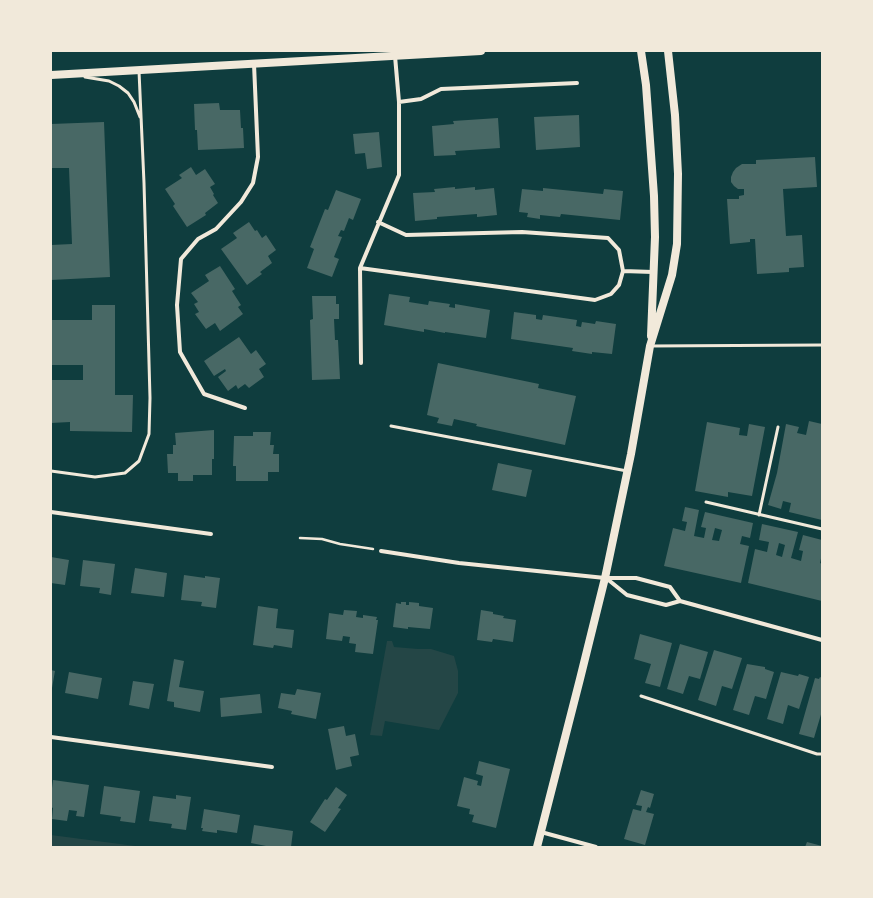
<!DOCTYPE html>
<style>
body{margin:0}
#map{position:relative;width:873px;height:898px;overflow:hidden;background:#0f3d3e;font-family:"Asap Condensed",sans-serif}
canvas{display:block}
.frame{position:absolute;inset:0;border:52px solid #f1e9da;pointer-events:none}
</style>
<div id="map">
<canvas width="873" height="898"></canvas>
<div class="frame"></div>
</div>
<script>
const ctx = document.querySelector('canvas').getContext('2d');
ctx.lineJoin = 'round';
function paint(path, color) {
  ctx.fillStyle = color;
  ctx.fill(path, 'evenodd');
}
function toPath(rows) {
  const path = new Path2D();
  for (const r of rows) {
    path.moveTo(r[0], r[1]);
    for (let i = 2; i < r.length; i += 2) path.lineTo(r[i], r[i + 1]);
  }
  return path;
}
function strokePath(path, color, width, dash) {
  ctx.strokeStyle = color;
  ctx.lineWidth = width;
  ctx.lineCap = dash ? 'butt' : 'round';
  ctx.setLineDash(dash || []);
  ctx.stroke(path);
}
paint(toPath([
 [387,641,392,641,394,647,418,649,431,649,454,656,458,671,458,693,439,730,385,721,382,736,370,735],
 [51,835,143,847,51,847]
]), '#244646');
paint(toPath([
 [219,103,220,110,240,110,241,128,243,128,244,148,198,150,197,130,195,130,194,104],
 [579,115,580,147,536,150,534,117],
 [498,118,500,148,455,151,456,155,434,156,432,126,454,124,453,121],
 [104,122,110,277,51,280,51,245,72,244,69,168,51,168,51,124],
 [379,132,382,167,367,169,365,153,355,154,353,134],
 [815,157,817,187,783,189,786,236,802,235,804,267,789,268,789,272,757,274,755,239,750,239,750,242,730,244,727,199,739,199,739,196,744,195,744,189,738,189,734,186,731,182,731,177,733,172,736,168,742,164,756,164,756,160],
 [191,167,196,175,205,169,215,184,210,187,214,194,213,195,218,203,205,213,206,215,187,227,173,206,175,204,165,189,182,178,179,175],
 [455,187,455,189,475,187,475,190,494,188,497,215,477,217,477,214,437,217,437,219,415,221,413,193,435,192,434,189],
 [543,188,603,194,604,189,623,191,620,220,561,214,560,217,540,215,540,219,527,217,528,213,519,212,522,189,543,191],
 [336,190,361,199,353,220,349,218,344,231,341,230,338,236,342,237,334,257,339,259,332,277,307,268,314,249,310,247,325,209,328,210],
 [249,222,255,231,257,230,262,238,266,235,276,250,268,256,272,263,260,272,262,274,247,285,221,249,237,238,233,233],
 [220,266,235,289,232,291,241,305,238,307,243,314,220,331,215,323,206,329,195,314,199,312,194,304,198,302,191,293,209,281,205,275],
 [389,294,410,297,409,302,428,305,429,301,450,304,449,307,455,308,455,304,490,310,486,338,445,332,445,333,424,329,424,332,384,325],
 [312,296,336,296,336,304,339,304,339,319,334,319,335,340,338,340,340,379,312,380,310,320,313,319],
 [92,305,115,305,115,395,133,395,132,432,70,431,70,422,51,423,51,380,83,380,83,365,51,365,51,320,92,320],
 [514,312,536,315,536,319,542,320,543,315,577,320,576,326,581,327,582,322,595,324,596,321,616,324,612,354,592,352,592,354,572,351,573,348,511,339],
 [239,337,251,354,256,350,266,364,259,369,264,377,249,388,245,384,238,389,236,385,228,391,218,377,226,371,225,369,214,376,204,361],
 [438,363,539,384,538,388,576,396,565,445,476,426,477,424,454,419,452,426,437,423,439,418,427,415],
 [809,421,822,424,822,520,789,512,791,503,783,501,781,509,768,505,777,473,786,424,799,427,797,433,806,435],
 [707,422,740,428,739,435,747,436,749,424,765,427,752,496,728,492,728,497,695,491],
 [214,430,214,459,212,459,212,475,193,475,193,481,178,481,178,473,168,473,167,454,173,454,173,445,176,445,175,433],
 [253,432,271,432,270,445,274,445,273,454,279,454,279,472,268,472,268,481,236,481,236,466,233,466,234,436,253,436],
 [498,463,532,470,526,497,492,490],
 [685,507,699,510,694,536,704,538,706,528,701,527,705,512,753,523,750,538,742,536,740,544,749,546,741,583,664,566,673,528,685,531,687,522,682,521],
 [715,528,722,530,719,541,712,540],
 [762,524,798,532,791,558,801,561,803,551,799,550,803,535,822,540,822,554,820,563,822,564,822,601,748,583,755,549,767,552,769,542,759,540],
 [779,543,785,545,782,557,776,555],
 [51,557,69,560,65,585,51,583],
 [83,560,115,564,111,595,99,593,100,588,80,586],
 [135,568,167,573,164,597,131,593],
 [184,575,205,578,205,576,220,578,216,608,201,606,202,602,181,600],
 [401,602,406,602,406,605,409,605,409,602,419,603,419,606,433,608,430,629,408,627,408,629,393,627,396,603,401,604],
 [258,606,278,609,276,628,294,630,292,648,274,645,273,648,253,645],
 [344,610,357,611,356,617,363,618,363,615,377,617,376,620,378,620,373,654,355,652,356,644,349,643,350,637,343,636,342,641,326,639,329,613,343,615],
 [481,610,493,612,493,614,504,616,503,618,516,620,513,642,493,639,492,642,477,640],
 [640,634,672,643,660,687,645,683,651,664,634,659],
 [680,644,708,652,700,679,689,676,683,694,667,689],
 [714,650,742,658,732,689,722,686,716,706,698,700],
 [174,659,184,661,179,687,204,691,200,712,174,707,174,702,167,701],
 [747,664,765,667,765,669,774,672,766,699,755,696,749,715,733,710],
 [51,670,55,671,52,688,51,688],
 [69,672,102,678,98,699,65,693],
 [781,672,798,676,799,674,809,677,799,709,788,705,783,724,767,719],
 [820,677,822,678,822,711,814,738,799,734,815,678,819,679],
 [133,681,154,684,149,709,129,705],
 [297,689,321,693,316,719,291,714,292,711,278,708,281,693,295,695],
 [260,694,262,713,221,717,220,698],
 [344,726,346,736,355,734,359,755,350,757,352,766,336,770,328,729],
 [479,761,510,769,496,828,472,822,474,815,469,814,470,809,457,806,464,777,478,781,477,785,481,786,483,776,476,774],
 [53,780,89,785,84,817,76,816,77,811,69,810,67,821,52,819,53,808,51,807,51,796],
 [104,786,140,791,135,823,120,821,121,817,100,814],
 [336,787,347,795,338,808,341,809,325,832,310,822,325,799,327,800],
 [641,790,654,794,650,808,648,807,646,812,654,814,645,845,624,839,633,809,641,811,642,806,636,805],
 [176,795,191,797,186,830,171,828,172,824,149,821,153,796,176,799],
 [204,809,240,815,237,833,217,830,217,833,202,831,203,828,201,828],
 [254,825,293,831,291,847,271,847,251,843],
 [807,842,822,846,822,847,805,847]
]), '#486865');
strokePath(toPath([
 [300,538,322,539,340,544,373,549]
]), '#f1e9da', 2.5);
strokePath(toPath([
 [85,77,109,81,119,86,128,93,134,102,140,117],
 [650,346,822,345],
 [391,426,627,471],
 [51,471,95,477,125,473,139,461,149,434,150,398,144,183,139,71],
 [706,502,822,529],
 [759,515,778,427],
 [641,696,817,754,822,754]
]), '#f1e9da', 3);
strokePath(toPath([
 [399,102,421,99,441,89,577,83],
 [360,268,595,300,611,294,619,285,623,271,619,250,608,238,522,232,406,235,378,222],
 [623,271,653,272],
 [361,363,360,268,399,175,399,102,395,56],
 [245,408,204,394,180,352,177,305,181,259,198,239,216,229,241,202,253,183,258,157,254,64],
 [51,512,211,534],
 [381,551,459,563,605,578,636,578,670,587,680,601],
 [606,578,627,595,666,605,680,601,822,640],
 [51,737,272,767],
 [541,832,596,847]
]), '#f1e9da', 4);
strokePath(toPath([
 [641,51,646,85,654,196,655,237,651,336],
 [51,75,481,51],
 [537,847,580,679,605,578,631,454,650,346,672,275,677,244,678,174,675,115,668,51]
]), '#f1e9da', 8);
</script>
